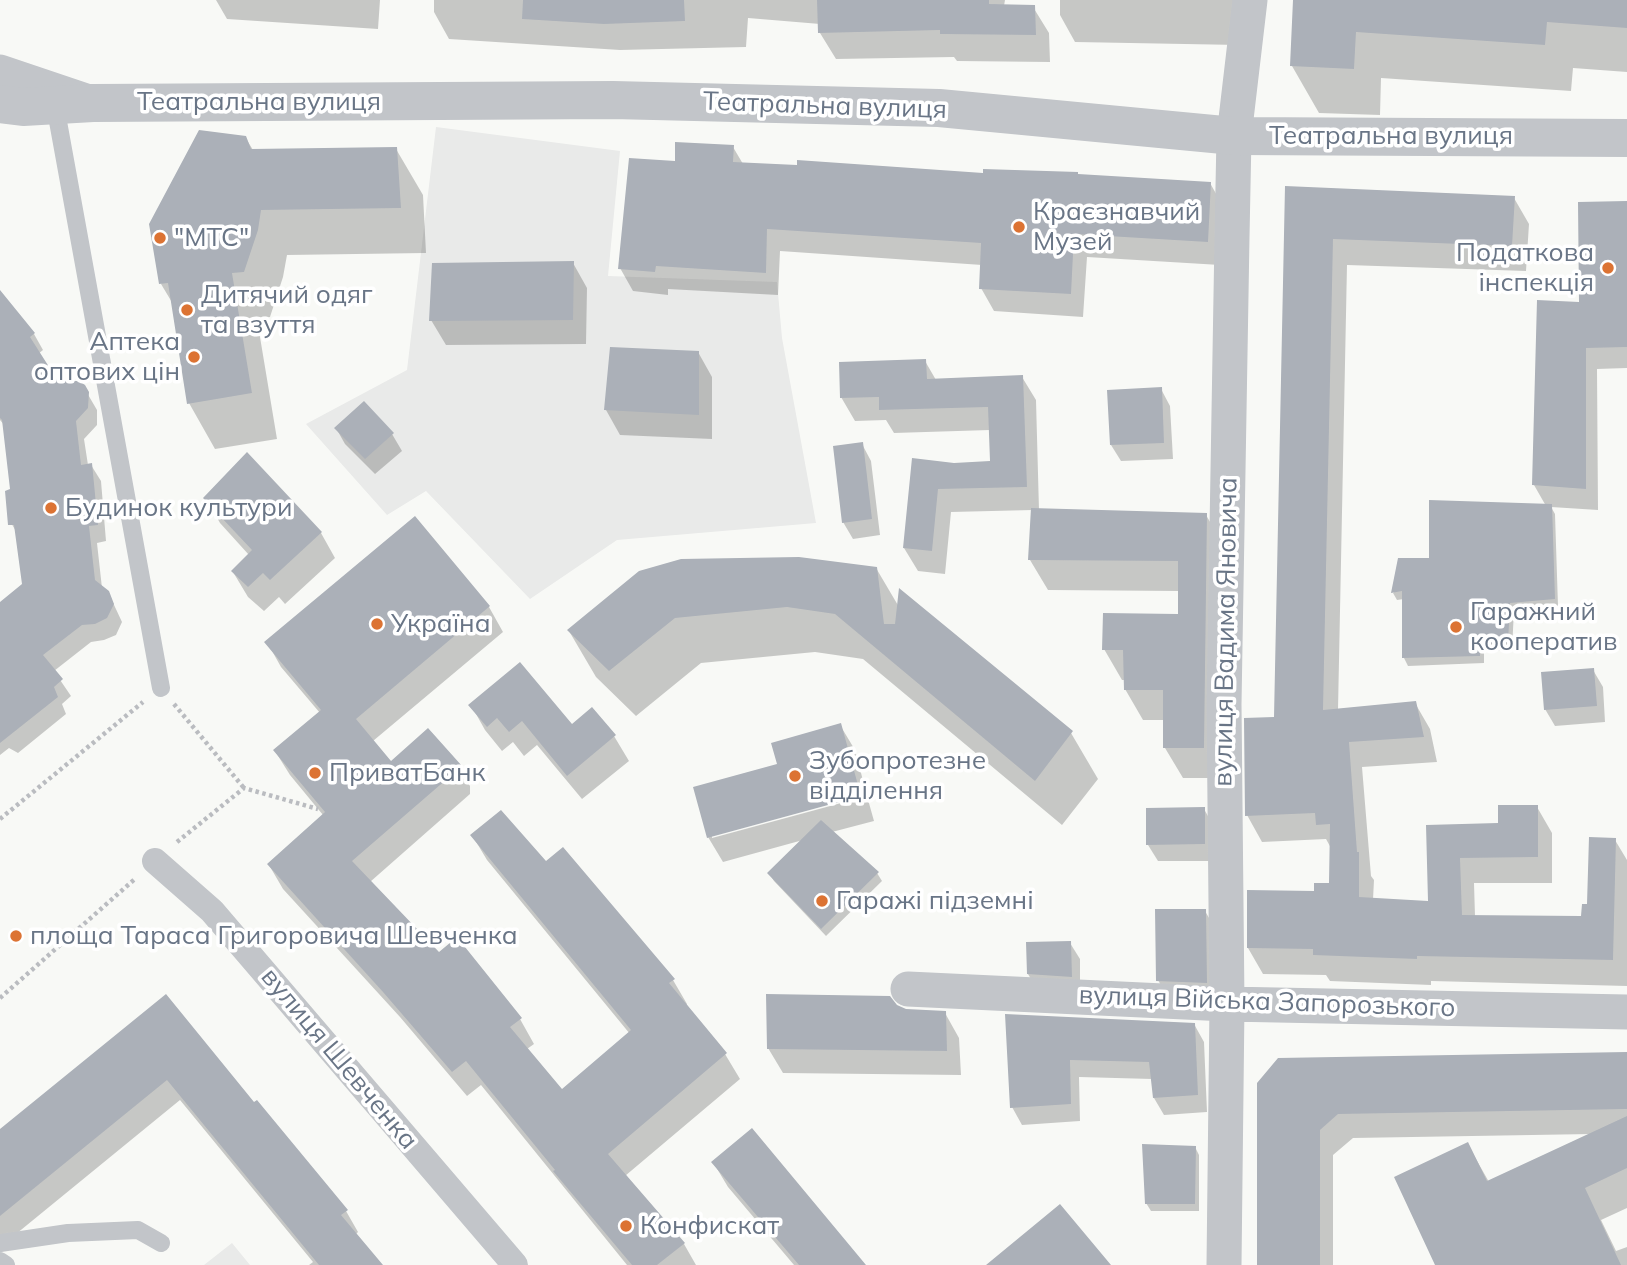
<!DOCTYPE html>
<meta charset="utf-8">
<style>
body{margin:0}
canvas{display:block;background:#f8f9f6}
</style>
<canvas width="1627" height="1265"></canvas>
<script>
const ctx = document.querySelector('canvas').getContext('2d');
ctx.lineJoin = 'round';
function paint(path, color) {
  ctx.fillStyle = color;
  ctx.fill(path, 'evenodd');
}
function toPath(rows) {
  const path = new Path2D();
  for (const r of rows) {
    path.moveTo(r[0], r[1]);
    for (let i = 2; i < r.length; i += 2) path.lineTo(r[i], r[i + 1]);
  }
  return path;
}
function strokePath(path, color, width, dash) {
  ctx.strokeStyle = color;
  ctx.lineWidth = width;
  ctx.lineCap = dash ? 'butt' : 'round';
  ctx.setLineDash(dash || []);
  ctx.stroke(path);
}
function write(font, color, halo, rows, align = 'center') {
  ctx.font = font + ' Mulish,sans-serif';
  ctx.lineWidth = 7;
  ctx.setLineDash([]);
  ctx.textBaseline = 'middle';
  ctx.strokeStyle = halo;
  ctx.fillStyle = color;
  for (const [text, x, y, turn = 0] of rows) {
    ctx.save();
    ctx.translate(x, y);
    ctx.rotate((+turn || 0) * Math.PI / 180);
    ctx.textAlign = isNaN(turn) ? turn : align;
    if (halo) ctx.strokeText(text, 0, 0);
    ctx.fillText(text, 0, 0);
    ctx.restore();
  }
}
paint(toPath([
 [436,127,620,151,608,276,777,282,782,338,816,523,617,540,530,599,426,491,387,515,306,424,407,370],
 [232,1243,250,1265,204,1265]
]), '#e9eae9');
paint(toPath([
 [216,0,380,0,378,29,227,19],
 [434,0,1005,0,1004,6,1033,7,1049,33,1050,62,957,61,954,57,836,59,820,33,820,24,748,18,746,47,620,50,449,39,434,12],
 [1060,0,1240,0,1239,45,1075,42,1060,15],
 [1295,0,1627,0,1627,72,1573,68,1571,91,1381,78,1380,115,1319,113,1292,66],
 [245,137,253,150,396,149,423,195,426,253,287,255,283,277,270,317,257,319,277,439,215,449,189,403,173,304,161,284],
 [733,147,743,164,1210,183,1223,206,1220,265,1087,257,1083,317,994,311,981,288,982,265,780,251,778,295,668,289,668,295,633,291,620,268,677,163],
 [1287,188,1514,198,1529,224,1526,271,1347,265,1338,710,1415,703,1430,729,1437,762,1362,767,1371,876,1374,880,1373,900,1430,903,1428,827,1499,825,1537,807,1552,833,1552,883,1474,883,1475,916,1583,917,1615,840,1627,860,1627,986,1431,981,1431,985,1330,981,1326,975,1263,974,1248,948,1315,893,1330,885,1331,848,1326,839,1262,842,1247,815,1275,718],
 [1627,203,1627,368,1597,369,1598,510,1551,507,1555,514,1558,606,1514,610,1512,650,1484,651,1484,663,1408,666,1404,658,1404,599,1397,600,1393,593,1431,560,1546,506,1534,485,1581,303],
 [573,263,587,288,586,344,446,345,431,320],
 [0,293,34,334,43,350,38,354,57,382,83,386,97,410,97,425,84,439,88,465,91,465,101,481,106,541,97,543,102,588,108,592,122,622,116,635,104,640,91,642,54,671,71,696,62,704,66,714,18,753,9,748,0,755,0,606,31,640,17,533,10,521,12,491,5,426,0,420],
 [698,352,712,377,712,439,620,435,606,410],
 [925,361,936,380,1022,377,1036,400,1039,510,1206,515,1224,546,1221,778,1183,778,1165,748,1165,720,1143,720,1125,689,1125,680,1122,680,1104,649,1179,616,1179,591,1048,590,1030,560,1033,510,951,512,945,574,918,571,904,548,913,460,954,464,991,463,990,430,894,433,886,420,855,421,841,397],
 [1161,389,1170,406,1173,459,1121,461,1111,445],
 [364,404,392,434,402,451,375,474,345,444,336,428],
 [862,444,871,461,880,535,853,539,843,522],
 [206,498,321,533,335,558,285,604,279,597,264,611,248,597,233,572,249,555,220,523],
 [414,519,489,607,503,632,373,741,391,763,455,761,470,786,470,794,370,882,438,954,520,1019,534,1044,527,1049,562,1091,630,1034,487,860,472,835,546,864,673,980,687,1004,686,1006,725,1054,740,1079,625,1176,684,1244,696,1265,627,1265,481,1085,467,1096,400,1017,283,889,269,865,323,815,290,775,275,751,320,713,281,667,267,642],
 [876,568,899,607,1071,733,1098,779,1062,825,863,659,815,652,701,663,636,716,596,677,569,631],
 [1593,670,1603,687,1605,722,1555,726,1545,709],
 [471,705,614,736,629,761,582,799,537,745,524,756,513,742,502,751,485,730],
 [840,725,855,750,866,792,712,834,712,838,867,796,874,821,832,832,877,873,882,881,826,936,774,881,769,873,803,840,723,862,708,837,779,766],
 [1204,809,1213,825,1214,861,1158,861,1148,845],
 [1205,911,1219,935,1220,1007,1172,1005,1158,980],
 [1070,943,1080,959,1080,993,1038,991,1028,974],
 [165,996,254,1105,346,1211,358,1232,355,1235,381,1265,309,1265,313,1262,180,1100,5,1243,2,1253,0,1250,0,1131],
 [896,1007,906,1011,945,1013,959,1038,961,1075,783,1073,768,1048],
 [1007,1016,1194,1024,1204,1042,1207,1112,1164,1115,1154,1098,1152,1079,1079,1077,1080,1121,1022,1125,1012,1107],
 [1627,1054,1627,1208,1601,1220,1616,1251,1627,1247,1627,1265,1437,1265,1468,1145,1489,1182,1592,1134,1353,1138,1333,1155,1333,1265,1259,1265,1258,1083],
 [1195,1147,1199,1155,1199,1211,1151,1211,1146,1203],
 [713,1162,864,1265,794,1265,728,1187]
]), '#0003');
paint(toPath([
 [523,0,684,0,685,21,604,24,522,19],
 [817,0,989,0,989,4,1035,5,1036,35,940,34,940,30,818,33],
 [1293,0,1627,0,1627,28,1547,22,1545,45,1356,32,1354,69,1290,66],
 [199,130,246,136,251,149,397,147,401,208,261,210,258,230,244,272,232,273,252,393,187,404,168,283,159,284,149,224],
 [675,142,734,145,733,162,797,165,797,160,983,173,983,169,1078,172,1078,174,1211,182,1208,242,1074,234,1071,294,979,289,981,243,767,229,766,273,656,266,655,272,618,269,629,158,675,161],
 [1285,186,1515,196,1512,246,1333,239,1323,710,1416,701,1424,737,1349,742,1357,852,1359,852,1359,897,1428,901,1426,825,1498,823,1498,805,1538,805,1538,857,1460,858,1462,915,1581,916,1582,904,1587,904,1589,837,1616,838,1613,960,1417,956,1417,959,1313,955,1313,949,1247,948,1247,890,1314,891,1314,883,1329,883,1330,824,1316,825,1315,813,1245,816,1244,718,1274,717],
 [1627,201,1627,347,1586,348,1586,489,1532,485,1537,300,1579,302,1578,202],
 [574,261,573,320,429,321,432,263],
 [0,290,35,333,30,337,58,381,79,381,85,385,89,392,88,408,76,421,81,465,92,463,98,525,89,526,95,580,109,591,114,604,107,618,95,624,82,625,43,655,63,679,54,687,58,697,0,743,0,602,22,584,14,525,8,525,5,491,10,489,2,420,0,418],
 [610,347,699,351,699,415,604,410],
 [926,359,927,379,1023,375,1027,487,938,489,932,551,903,548,912,458,954,463,990,461,988,407,879,410,879,397,840,398,839,362],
 [1162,387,1164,443,1110,445,1107,390],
 [364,401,394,433,365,459,334,428],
 [863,442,872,519,842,523,833,446],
 [247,452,322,532,270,580,263,573,248,587,231,571,252,550,203,498],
 [1429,500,1552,504,1555,599,1510,603,1508,643,1480,644,1480,656,1402,658,1402,591,1391,593,1398,558,1429,558],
 [1031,508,1207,513,1204,748,1163,748,1163,690,1124,690,1123,650,1102,650,1103,613,1178,614,1178,561,1028,560],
 [415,516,490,606,356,719,391,761,428,728,462,766,352,861,439,952,457,937,522,1018,510,1027,562,1089,631,1030,470,835,501,810,546,861,563,847,675,979,669,983,727,1053,608,1154,685,1243,657,1265,632,1265,553,1171,555,1170,466,1061,452,1072,383,992,267,864,325,812,273,750,321,710,264,642],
 [799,557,877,567,884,624,895,624,899,588,1073,731,1035,781,835,614,787,607,675,618,609,671,567,630,639,571,681,559],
 [520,662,572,724,592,707,616,735,567,776,522,721,509,732,497,718,487,727,468,705],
 [1594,668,1597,706,1544,710,1541,672],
 [841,723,861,796,707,838,693,787,777,764,771,743],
 [1205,807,1205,844,1146,845,1146,808],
 [821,820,879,872,821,929,767,873],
 [1155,909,1206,909,1207,983,1156,981],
 [1071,941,1072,977,1027,974,1026,942],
 [166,994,254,1102,257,1100,348,1210,341,1215,383,1265,319,1265,167,1080,0,1216,0,1129],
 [766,994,890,996,897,1005,906,1009,946,1011,947,1051,767,1049],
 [1005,1014,1195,1023,1198,1095,1153,1098,1149,1062,1070,1060,1071,1104,1010,1108],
 [1627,1052,1627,1109,1338,1114,1320,1130,1320,1265,1257,1265,1257,1083,1278,1058],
 [1627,1116,1627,1168,1585,1188,1621,1265,1435,1265,1394,1177,1468,1142,1487,1181],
 [752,1128,866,1265,799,1265,711,1162],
 [1142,1144,1196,1146,1195,1204,1145,1204],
 [1060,1204,1111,1265,986,1265]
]), '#abb0b8');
strokePath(toPath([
 [174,704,244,788],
 [0,819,143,702],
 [177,842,244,788,318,809],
 [0,998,136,878]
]), '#babcc0', 4.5, [3.5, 3.5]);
strokePath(toPath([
 [55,105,161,688],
 [0,1243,68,1233,138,1230,161,1243],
 [0,1261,6,1265]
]), '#c2c5c9', 18);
strokePath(toPath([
 [155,861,212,911,515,1265]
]), '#c2c5c9', 26);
strokePath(toPath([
 [0,72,89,102],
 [908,989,1227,1004,1627,1012],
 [1224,1265,1227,1004,1224,704,1232,237,1234,136,1250,0]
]), '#c2c5c9', 35);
strokePath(toPath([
 [0,104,23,107,93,103,613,100,939,108,1234,136,1627,138]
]), '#c2c5c9', 38);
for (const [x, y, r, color] of [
 [1019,227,7,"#dc7333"],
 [160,238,7,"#dc7333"],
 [1608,268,7,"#dc7333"],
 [187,310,7,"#dc7333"],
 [194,357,7,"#dc7333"],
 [51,508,7,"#dc7333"],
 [377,624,7,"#dc7333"],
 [1456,627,7,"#dc7333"],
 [315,773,7,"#dc7333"],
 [795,776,7,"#dc7333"],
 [822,901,7,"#dc7333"],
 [16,936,7,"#dc7333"],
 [626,1226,7,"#dc7333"]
]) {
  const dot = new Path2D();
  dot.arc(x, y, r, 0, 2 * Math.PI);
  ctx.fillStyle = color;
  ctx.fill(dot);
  strokePath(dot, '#fff', 2.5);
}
write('26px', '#697586', '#fff', [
 ["Театральна вулиця",259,102],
 ["Театральна вулиця",825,106,2],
 ["Театральна вулиця",1391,136],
 ["вулиця Вадима Яновича",1226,632,-89],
 ["вулиця Війська Запорозького",1267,1002,2],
 ["вулиця Шевченка",339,1059,50]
]);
write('26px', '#697586', '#fff', [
 ["Краєзнавчий",1033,212],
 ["Музей",1033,242],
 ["\"МТС\"",174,238],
 ["Податкова",1594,253,"right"],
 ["інспекція",1594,283,"right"],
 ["Дитячий одяг",201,295],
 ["та взуття",201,325],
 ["Аптека",180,342,"right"],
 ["оптових цін",180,372,"right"],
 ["Будинок культури",65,508],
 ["Гаражний",1470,612],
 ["кооператив",1470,642],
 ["Україна",391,624],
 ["Зубопротезне",809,761],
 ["відділення",809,791],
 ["ПриватБанк",329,773],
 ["Гаражі підземні",836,901],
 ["площа Тараса Григоровича Шевченка",30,936],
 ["Конфискат",640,1226]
], 'left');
</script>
